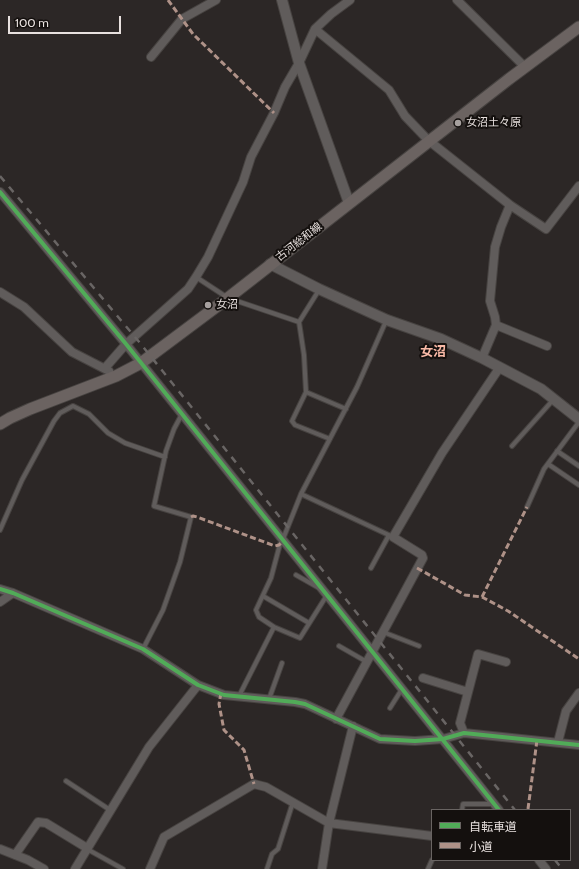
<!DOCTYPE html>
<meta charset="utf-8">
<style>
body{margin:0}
#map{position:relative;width:579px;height:869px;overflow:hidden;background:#2c2726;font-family:Cabin,"Noto Sans JP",sans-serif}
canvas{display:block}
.legend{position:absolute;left:431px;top:809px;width:140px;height:52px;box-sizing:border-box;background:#14100e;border:1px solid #696462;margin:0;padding:5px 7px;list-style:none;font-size:12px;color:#e8e1df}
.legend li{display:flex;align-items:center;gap:8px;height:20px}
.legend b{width:20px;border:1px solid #696462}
.scale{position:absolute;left:8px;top:16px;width:113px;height:18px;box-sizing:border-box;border:2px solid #e8e1df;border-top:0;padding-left:5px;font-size:12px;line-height:14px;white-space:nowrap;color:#e8e1df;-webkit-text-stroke:3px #14100e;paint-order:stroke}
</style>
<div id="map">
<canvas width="579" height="869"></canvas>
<ul class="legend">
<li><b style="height:5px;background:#51ab58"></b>自転車道</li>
<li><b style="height:5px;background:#af9288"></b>小道</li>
</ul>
<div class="scale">100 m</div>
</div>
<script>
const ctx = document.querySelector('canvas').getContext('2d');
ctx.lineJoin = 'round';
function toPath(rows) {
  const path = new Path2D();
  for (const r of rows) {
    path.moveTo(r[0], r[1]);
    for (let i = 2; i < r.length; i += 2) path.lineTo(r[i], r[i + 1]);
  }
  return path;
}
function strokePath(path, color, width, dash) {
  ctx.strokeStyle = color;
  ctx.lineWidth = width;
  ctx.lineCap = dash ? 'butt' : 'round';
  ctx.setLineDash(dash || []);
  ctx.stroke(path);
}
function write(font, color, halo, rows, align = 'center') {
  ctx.font = font + ' Cabin,"Noto Sans JP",sans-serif';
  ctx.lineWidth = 4;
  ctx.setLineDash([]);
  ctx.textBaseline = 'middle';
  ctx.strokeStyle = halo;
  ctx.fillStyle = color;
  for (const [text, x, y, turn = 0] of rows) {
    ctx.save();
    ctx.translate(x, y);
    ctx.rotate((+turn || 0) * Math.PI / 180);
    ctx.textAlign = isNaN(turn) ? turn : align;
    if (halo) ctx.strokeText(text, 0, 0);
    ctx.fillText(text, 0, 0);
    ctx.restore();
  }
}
const service = toPath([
 [196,277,228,298,299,322],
 [319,290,299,322,304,355,306,392,292,421,295,425,330,439],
 [306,392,346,409],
 [512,446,553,400],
 [557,451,579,466],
 [548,464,579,485],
 [301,494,393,537],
 [527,507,544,469,579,422],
 [0,530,22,480,54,421,60,413,73,406,89,414,108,433,125,443,165,457],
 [283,539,301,494,357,387,386,321],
 [280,544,271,578,256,610,259,617,274,627,300,638,327,595],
 [371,568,389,535],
 [296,575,319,588],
 [263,596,309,623],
 [383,632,419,646],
 [339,646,367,662],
 [143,649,163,610,180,562,191,517,154,506,166,451,174,429,182,414],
 [239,696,274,627],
 [269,699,282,663],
 [390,708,402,689],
 [66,781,110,810],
 [462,810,463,804,493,804],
 [87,849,123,869],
 [267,869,272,854,278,849,293,802],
 [428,869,432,860]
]);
const minor = toPath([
 [457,0,525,67],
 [315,29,389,90,405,116,428,140,510,205,546,229,579,186],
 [151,57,182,19,216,0],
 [0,192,126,344,499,810],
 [0,292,24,307,72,352,109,371],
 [496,325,547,346],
 [482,358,496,325,495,317,490,301,495,247,501,227,510,205],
 [105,368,126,344,188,289,196,277,208,257,243,182,251,157,274,113,285,87,299,63,315,29,331,14,350,0],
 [0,589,13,593,143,649,198,685,224,695,295,702,305,704,380,739,415,741,443,739,464,733,579,745],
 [0,602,13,593],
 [423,678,468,692],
 [336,719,423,558,422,555,393,537,442,453,500,367],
 [464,733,460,723,478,654,506,662],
 [558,742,566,711,579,693],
 [0,849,28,860,44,869],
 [15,855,38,822,46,823,87,848],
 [539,860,546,869],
 [75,869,149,747,198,685],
 [150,869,164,837,254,784,266,787,329,823,432,836],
 [322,869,329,823,353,726]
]);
const tertiary = toPath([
 [282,0,299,63,349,203],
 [270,264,319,289,387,320,441,339,482,358,541,389,579,419]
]);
const secondary = toPath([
 [0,424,10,418,30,409,116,376,141,363,228,298,509,79,579,27]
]);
strokePath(service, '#474341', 6);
strokePath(minor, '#474341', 10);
strokePath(tertiary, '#474341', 12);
strokePath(secondary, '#474341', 13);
strokePath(service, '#605c5b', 4);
strokePath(minor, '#605c5b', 8);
strokePath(tertiary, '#605c5b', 10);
strokePath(secondary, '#6b6361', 11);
strokePath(toPath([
 [0,176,140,343,515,810],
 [555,860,562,869]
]), '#696564', 2.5, [7, 7]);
strokePath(toPath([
 [168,0,193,34,274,113],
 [191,517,193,516,197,517,275,546,279,545,282,542,283,539],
 [417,568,465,595,482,597,508,611,579,659],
 [482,597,527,507],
 [221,693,219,704,224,730,244,750,254,784],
 [528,809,537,740]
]), '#af9288', 3, [6, 3]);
strokePath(toPath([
 [0,192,126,344,499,810],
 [0,589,13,593,143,649,198,685,224,695,295,702,305,704,380,739,415,741,443,739,464,733,579,745]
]), '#51ab58', 4);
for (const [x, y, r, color] of [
 [458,123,4,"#a6a09e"],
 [208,305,4,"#a6a09e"]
]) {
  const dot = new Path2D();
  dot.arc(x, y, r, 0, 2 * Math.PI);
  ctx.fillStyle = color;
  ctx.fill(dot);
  strokePath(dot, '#14100e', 1.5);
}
write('11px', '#e8e1df', '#14100e', [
 ["女沼土々原",466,123],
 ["女沼",216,305]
], 'left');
write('11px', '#e8e1df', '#14100e', [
 ["古河総和線",299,242,-38]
]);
write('bold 13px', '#f9b9a6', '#14100e', [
 ["女沼",433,352]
]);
</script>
